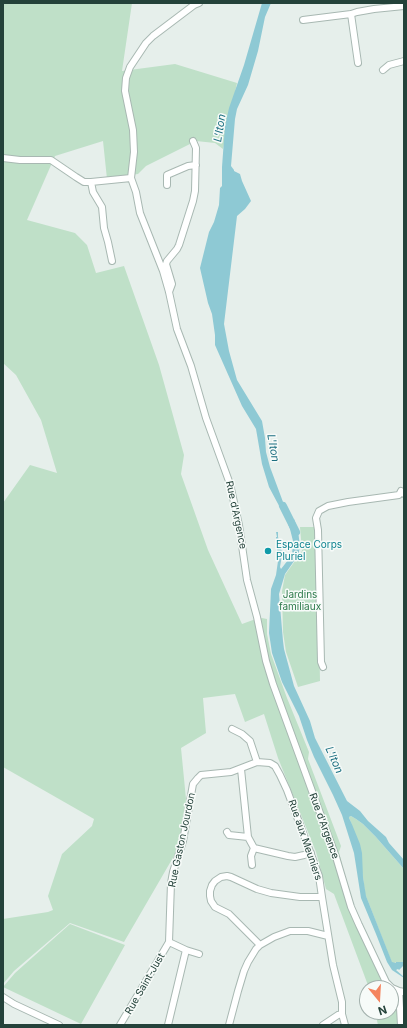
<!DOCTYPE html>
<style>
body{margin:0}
#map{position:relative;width:407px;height:1028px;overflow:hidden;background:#e6efeb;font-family:Inter,sans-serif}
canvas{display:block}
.frame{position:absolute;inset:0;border:4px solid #24423a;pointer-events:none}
.north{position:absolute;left:359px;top:980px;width:40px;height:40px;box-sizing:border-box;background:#f7fbf9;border:1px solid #a3b1ad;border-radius:50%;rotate:162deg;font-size:11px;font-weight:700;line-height:16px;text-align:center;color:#24423a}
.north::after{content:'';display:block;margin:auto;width:14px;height:18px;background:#f4845f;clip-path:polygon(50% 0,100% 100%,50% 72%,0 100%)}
</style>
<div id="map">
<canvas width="407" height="1028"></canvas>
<div class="frame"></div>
<div class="north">N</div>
</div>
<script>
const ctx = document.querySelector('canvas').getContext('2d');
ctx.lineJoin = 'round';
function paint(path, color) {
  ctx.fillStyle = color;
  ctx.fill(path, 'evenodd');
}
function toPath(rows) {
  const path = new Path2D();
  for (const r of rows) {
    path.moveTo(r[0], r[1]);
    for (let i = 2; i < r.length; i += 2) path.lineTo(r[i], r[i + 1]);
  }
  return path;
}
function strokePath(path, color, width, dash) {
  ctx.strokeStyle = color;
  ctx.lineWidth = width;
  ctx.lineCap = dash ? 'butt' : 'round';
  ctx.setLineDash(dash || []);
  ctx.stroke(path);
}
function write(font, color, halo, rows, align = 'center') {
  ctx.font = font + ' Inter,sans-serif';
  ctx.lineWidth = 3;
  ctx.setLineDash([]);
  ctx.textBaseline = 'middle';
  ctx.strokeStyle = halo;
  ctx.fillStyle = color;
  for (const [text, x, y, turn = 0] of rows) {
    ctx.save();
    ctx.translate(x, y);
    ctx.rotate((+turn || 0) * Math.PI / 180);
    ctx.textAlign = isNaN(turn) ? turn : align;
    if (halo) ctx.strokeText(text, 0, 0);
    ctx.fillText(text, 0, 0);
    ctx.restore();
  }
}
paint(toPath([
 [3,3,132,3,122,71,175,64,237,83,223,149,215,143,196,141,146,166,138,174,107,179,103,141,55,156,27,220,75,233,87,245,96,273,124,266,159,365,184,455,181,474,208,550,242,624,253,620,262,618,267,619,267,634,271,654,287,698,309,752,308,759,341,846,339,852,348,889,353,914,371,958,386,986,388,988,369,988,334,894,326,889,316,852,278,758,264,714,245,722,235,694,203,698,206,733,181,748,186,799,178,849,124,942,70,923,14,971,3,984,3,919,48,912,53,910,48,896,62,854,92,826,94,819,3,767,3,503,30,465,57,473,41,420,16,375,3,363],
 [300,527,317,527,320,681,298,687,286,652,283,632,282,591,285,575,302,551],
 [351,816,356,819,363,824,375,836,404,869,404,962,392,963,369,904,365,894,363,877,351,822,349,818,349,817],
 [70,924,125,945,81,1024,3,987,15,973],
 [391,990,397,1005,399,1025,378,1025,375,1012,391,1012]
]), '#bfe0c8');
paint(toPath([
 [262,3,271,3,265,17,258,51,248,85,237,109,235,119,231,166,234,170,234,171,240,174,242,181,251,201,245,209,237,216,224,324,229,351,237,380,262,421,265,438,266,452,270,467,286,510,289,515,285,517,269,487,262,464,256,429,242,406,215,345,215,335,212,314,208,303,200,268,209,232,214,222,219,205,220,188,222,186,222,167,225,126,229,108,244,65],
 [294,519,298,530,300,547,299,551,299,554,285,574,279,594,283,641,284,649,294,686,310,721,315,738,347,801,360,811,368,821,386,837,389,843,404,860,404,869,375,836,363,824,356,819,351,816,349,817,349,818,351,822,360,844,362,853,363,877,366,896,392,962,396,963,396,962,404,962,404,965,399,970,398,969,396,970,404,977,404,978,392,970,387,962,376,934,361,898,354,853,342,815,333,795,314,757,307,740,299,716,282,682,272,653,269,633,271,589,276,575,278,561,276,537,277,537,276,532,278,532,278,537,281,547,282,555,280,567,281,569,292,555,293,541,290,529,288,524]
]), '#8ec9d4');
strokePath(toPath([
 [283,506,296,532]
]), '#8ec9d4', 8);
const minor = toPath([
 [199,3,194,5,153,36,146,43,130,67,126,78,125,91,133,130,134,152,131,178,136,192,140,213,163,271,169,292,177,329,191,366,206,418,230,484,239,525,247,580,257,617,266,661,273,684,336,857,351,907,359,925,386,982,392,988,399,991,404,992],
 [303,20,351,14],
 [358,63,351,14,357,12,374,9,404,6],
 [383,70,389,65,404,61],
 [3,158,20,160,51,160,76,177,84,182,91,182,131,178],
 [91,182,93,192,102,207,104,228,108,242,112,261],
 [167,185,167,175,188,166,196,165],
 [169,292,172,284,166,264,167,261,177,249,179,245,193,201,195,191,196,148,193,141],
 [323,667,321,662,318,530,316,518,319,511,328,506,348,502,399,495,401,491,404,494],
 [232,729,242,734,250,741,257,762,270,763,275,766,280,775,287,790,319,876,322,897,333,965,342,1002,342,1014,345,1025],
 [227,832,229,835,248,837,241,769],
 [248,837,254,848,251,856,252,865],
 [254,848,288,856,295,857,304,855,311,853],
 [169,942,186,950],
 [260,945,229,914,215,907,211,901,210,896,210,891,212,885,215,881,221,877,227,876,231,877,257,889,271,893,300,897,322,897],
 [399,991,401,1025],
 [3,997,14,1004,59,1025],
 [120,1025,169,942,171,883,173,872,183,841,193,784,198,778,201,775,231,772,257,762],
 [168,1025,186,950,199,954],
 [229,1025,238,991,244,971,248,962,256,949,260,945,274,937,290,931,308,931,328,936],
 [323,1025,338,1015,342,1014]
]);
strokePath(minor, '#a8b8b2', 8);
strokePath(minor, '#fff', 6);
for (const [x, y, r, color] of [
 [268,551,4,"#0f9aa8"]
]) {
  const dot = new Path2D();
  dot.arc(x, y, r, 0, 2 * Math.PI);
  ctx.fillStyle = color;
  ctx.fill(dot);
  strokePath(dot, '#f7fbf9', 1.5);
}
write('10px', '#24423a', '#f7fbf9', [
 ["Rue d'Argence",236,515,78],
 ["Rue d'Argence",324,826,70],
 ["Rue Gaston Jourdon",182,840,-78],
 ["Rue aux Meuniers",305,840,71],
 ["Rue Saint-Just",145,984,-60]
]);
write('10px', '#0d838f', '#f7fbf9', [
 ["Espace Corps",276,545],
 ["Pluriel",276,557]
], 'left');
write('10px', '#2d7a4b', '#f7fbf9', [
 ["Jardins",300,595],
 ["familiaux",300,607]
]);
write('italic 11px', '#1c6f80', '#f7fbf9', [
 ["L'Iton",220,128,-81],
 ["L'Iton",273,448,80],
 ["L'Iton",334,760,66]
]);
</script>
